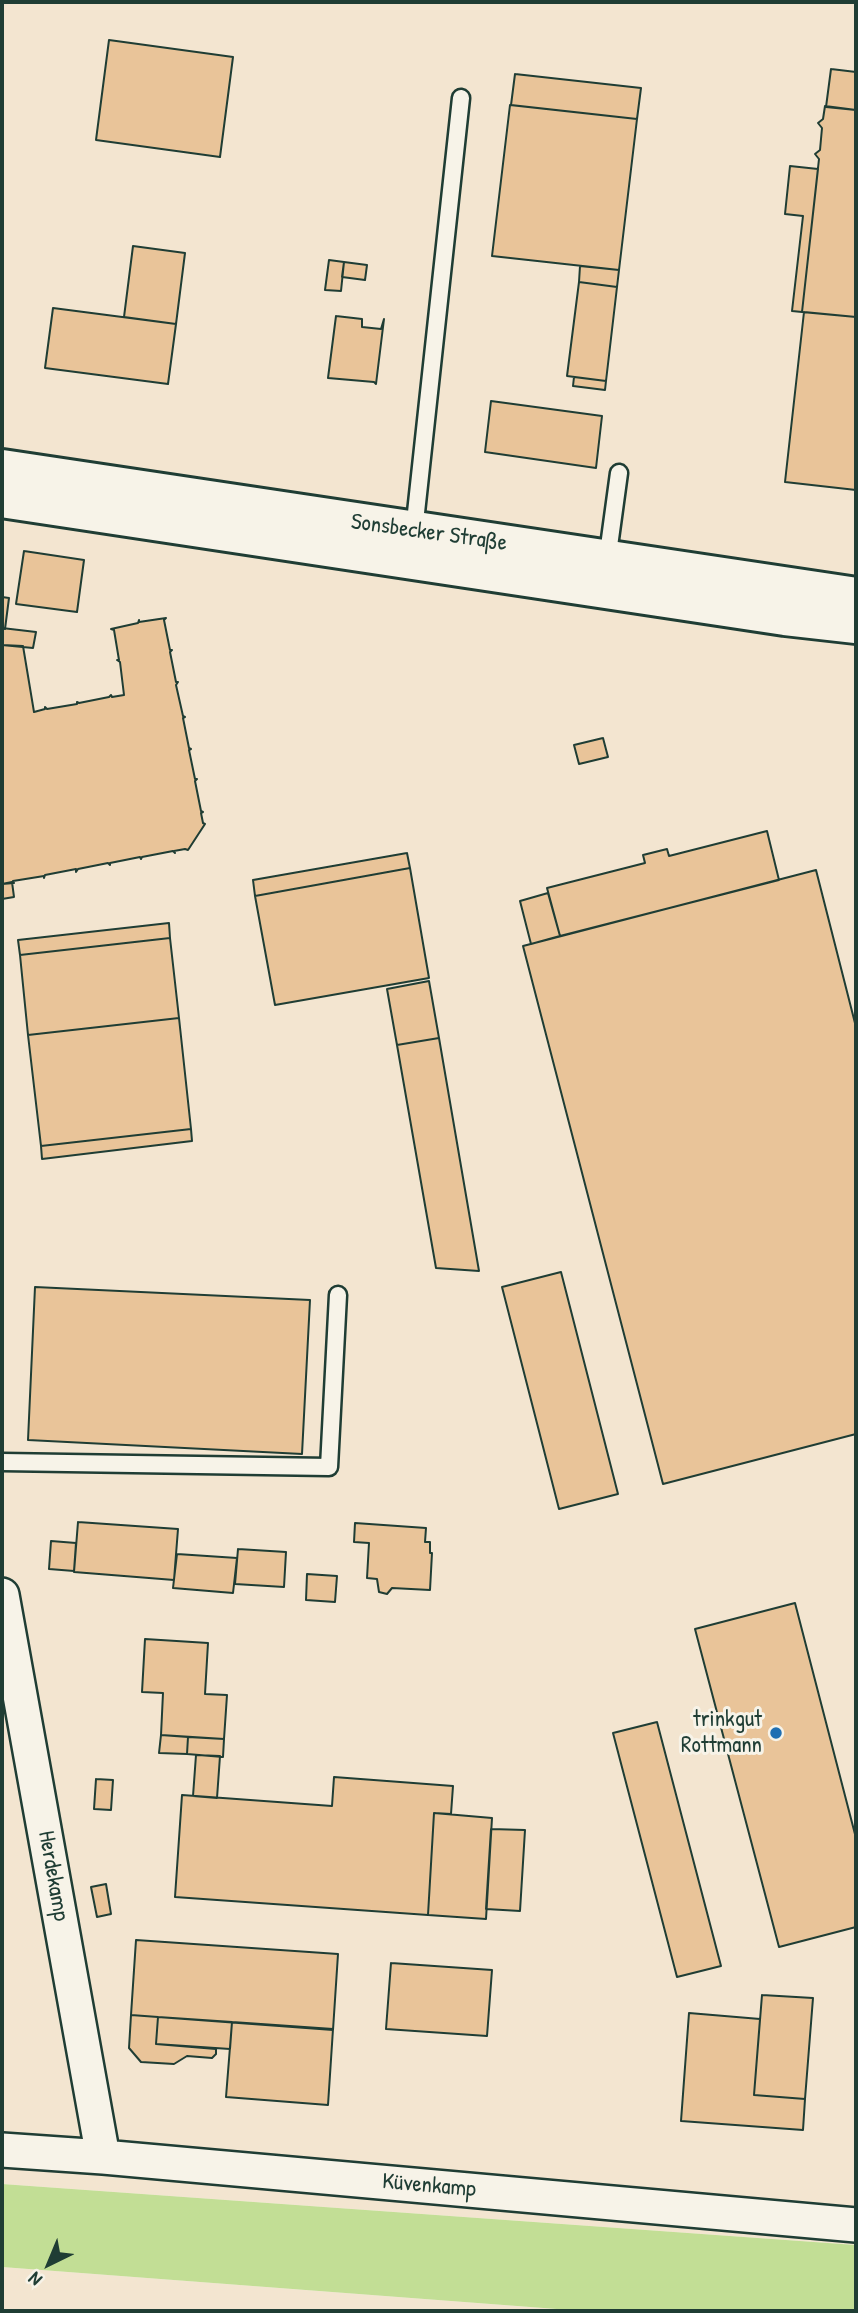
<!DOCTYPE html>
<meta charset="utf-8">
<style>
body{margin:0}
#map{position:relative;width:858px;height:2313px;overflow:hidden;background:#f7f3e8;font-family:"Patrick Hand",sans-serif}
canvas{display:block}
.frame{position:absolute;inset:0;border:4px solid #1f3d34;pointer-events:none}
.north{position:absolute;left:14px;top:2229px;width:70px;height:70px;-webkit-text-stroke:5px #f7f3e8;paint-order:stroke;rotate:223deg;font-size:19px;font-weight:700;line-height:28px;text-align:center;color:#1f3d34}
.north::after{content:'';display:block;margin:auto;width:24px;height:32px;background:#1f3d34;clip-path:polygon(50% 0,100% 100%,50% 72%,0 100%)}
</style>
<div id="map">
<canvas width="858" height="2313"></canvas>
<div class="frame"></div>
<div class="north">N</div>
</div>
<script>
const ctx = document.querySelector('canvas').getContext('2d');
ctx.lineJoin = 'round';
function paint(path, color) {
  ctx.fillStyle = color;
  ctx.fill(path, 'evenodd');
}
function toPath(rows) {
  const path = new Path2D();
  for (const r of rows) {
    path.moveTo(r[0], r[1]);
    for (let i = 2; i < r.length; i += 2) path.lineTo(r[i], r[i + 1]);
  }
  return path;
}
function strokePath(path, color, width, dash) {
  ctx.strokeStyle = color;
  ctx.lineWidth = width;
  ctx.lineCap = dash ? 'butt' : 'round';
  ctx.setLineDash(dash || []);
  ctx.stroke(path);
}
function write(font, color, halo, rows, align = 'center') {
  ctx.font = font + ' "Patrick Hand",sans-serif';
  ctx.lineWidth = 6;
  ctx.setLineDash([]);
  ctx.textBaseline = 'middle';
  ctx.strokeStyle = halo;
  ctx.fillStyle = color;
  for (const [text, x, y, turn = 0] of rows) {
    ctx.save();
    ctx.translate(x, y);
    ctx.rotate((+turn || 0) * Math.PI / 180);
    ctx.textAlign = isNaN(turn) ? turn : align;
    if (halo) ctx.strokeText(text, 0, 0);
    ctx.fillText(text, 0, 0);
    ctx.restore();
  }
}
paint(toPath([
 [2,2,856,2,856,2245,2,2184],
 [2,2267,583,2311,2,2311]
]), '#f3e5d0');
paint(toPath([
 [2,2184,856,2245,856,2311,583,2311,2,2267]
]), '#c2de95');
const building = toPath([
 [109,40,233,57,220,157,96,140,109,40],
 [831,69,856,72,856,110,826,107,831,69],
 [515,74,641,88,637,119,511,105,515,74],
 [510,105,637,119,619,270,492,256,510,105],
 [825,106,856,110,856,317,802,312,819,159,815,154,820,150,822,128,818,123,823,119,825,106],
 [790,166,818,169,802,312,792,311,803,216,785,214,790,166],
 [133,246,185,253,176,324,124,317,133,246],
 [329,260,344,262,341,291,325,290,329,260],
 [344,262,367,265,365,280,342,277,344,262],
 [580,266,619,270,617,287,579,282,580,266],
 [579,282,617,287,606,381,567,376,579,282],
 [53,308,176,324,168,384,45,368,53,308],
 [804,312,856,317,856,490,785,482,804,312],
 [336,316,362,319,362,327,381,329,384,319,376,384,374,382,328,378,336,316],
 [574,377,606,381,605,390,573,386,574,377],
 [491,401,602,416,596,468,485,452,491,401],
 [24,551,84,560,77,612,16,604,24,551],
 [2,597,9,598,5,629,2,628,2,597],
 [166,618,164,620,170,650,172,650,170,652,176,682,178,682,176,685,183,716,185,717,183,718,189,748,191,749,189,750,195,779,197,779,195,781,201,811,203,812,201,813,203,823,205,824,188,850,185,849,174,851,175,853,173,851,142,857,141,859,140,857,110,863,110,865,108,863,78,869,76,872,76,869,45,875,44,878,44,876,13,881,14,883,2,884,2,645,23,646,34,712,45,709,45,707,47,709,77,704,77,702,79,703,109,697,111,695,112,697,124,695,120,662,117,660,119,660,114,630,111,629,138,623,139,620,139,622,166,618],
 [2,628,36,632,33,648,2,645,2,628],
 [603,738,608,757,579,764,574,745,603,738],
 [767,831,779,880,560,936,547,888,645,863,643,855,667,849,669,856,767,831],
 [407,853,410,868,255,896,253,880,407,853],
 [410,868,429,978,275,1005,255,896,410,868],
 [816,870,856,1027,856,1434,663,1484,523,946,816,870],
 [12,882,14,897,2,899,2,884,12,882],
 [548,893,560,936,531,944,520,901,548,893],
 [169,923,170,938,20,955,18,940,169,923],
 [170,938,179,1018,28,1035,20,955,170,938],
 [429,981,439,1038,397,1045,387,989,429,981],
 [179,1018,191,1129,41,1146,28,1035,179,1018],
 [439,1038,479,1271,436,1268,397,1045,439,1038],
 [191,1129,192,1141,42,1159,41,1146,191,1129],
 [561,1272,618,1494,559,1509,502,1287,561,1272],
 [35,1287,310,1300,302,1454,28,1440,35,1287],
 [78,1522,178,1529,174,1580,74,1572,78,1522],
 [355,1523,426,1528,425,1542,430,1542,430,1553,432,1553,430,1590,392,1588,387,1594,379,1592,377,1579,367,1578,369,1543,354,1542,355,1523],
 [51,1541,76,1543,74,1571,49,1569,51,1541],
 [238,1549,286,1552,284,1587,235,1584,238,1549],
 [177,1554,237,1558,233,1593,173,1588,177,1554],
 [307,1574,337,1576,335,1602,306,1600,307,1574],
 [795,1603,856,1838,856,1927,779,1947,695,1629,795,1603],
 [145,1639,208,1643,205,1694,227,1695,224,1739,161,1735,163,1693,142,1692,145,1639],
 [657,1722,721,1966,677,1977,613,1733,657,1722],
 [161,1735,188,1737,187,1754,159,1753,161,1735],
 [188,1737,224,1739,223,1757,187,1754,188,1737],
 [196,1755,220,1756,217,1798,193,1796,196,1755],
 [334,1777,453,1786,451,1814,434,1813,428,1915,175,1897,182,1795,332,1806,334,1777],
 [96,1779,113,1780,111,1810,94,1809,96,1779],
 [434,1813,492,1818,486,1919,428,1915,434,1813],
 [491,1829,525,1830,520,1911,486,1909,491,1829],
 [106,1884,111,1914,97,1917,91,1887,106,1884],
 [136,1940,338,1954,333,2030,131,2015,136,1940],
 [391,1963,492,1970,487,2036,386,2029,391,1963],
 [762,1995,813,1998,805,2099,754,2095,762,1995],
 [689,2013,760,2019,754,2095,805,2099,803,2130,681,2121,689,2013],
 [131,2015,158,2017,156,2044,216,2049,216,2054,212,2058,187,2056,174,2064,141,2062,129,2048,131,2015],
 [158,2017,232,2022,230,2049,156,2044,158,2017],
 [232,2022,333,2029,328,2105,226,2097,232,2022]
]);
paint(building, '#e9c499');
strokePath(building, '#1f3d34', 2);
const lane = toPath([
 [414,531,461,98],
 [607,561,619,473],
 [2,1462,329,1467,338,1295]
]);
const street = toPath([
 [2,1595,103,2157],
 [2,2150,103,2157,856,2225]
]);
const secondary = toPath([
 [2,469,856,597],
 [2,498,785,616,856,624]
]);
strokePath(lane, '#1f3d34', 21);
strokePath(street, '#1f3d34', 38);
strokePath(secondary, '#1f3d34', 44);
strokePath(lane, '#f7f3e8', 16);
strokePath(street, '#f7f3e8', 33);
strokePath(secondary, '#f7f3e8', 38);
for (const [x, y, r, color] of [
 [776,1733,7,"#1f6fb2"]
]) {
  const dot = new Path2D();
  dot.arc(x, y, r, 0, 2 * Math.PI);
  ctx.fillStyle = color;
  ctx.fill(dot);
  strokePath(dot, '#f7f3e8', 2.5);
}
write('23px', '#1f3d34', '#f7f3e8', [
 ["Sonsbecker Straße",429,533,8],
 ["Herdekamp",53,1876,80],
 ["Küvenkamp",429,2186,5]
]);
write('23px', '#1f3d34', '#f7f3e8', [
 ["trinkgut",762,1720],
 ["Rottmann",762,1746]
], 'right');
</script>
